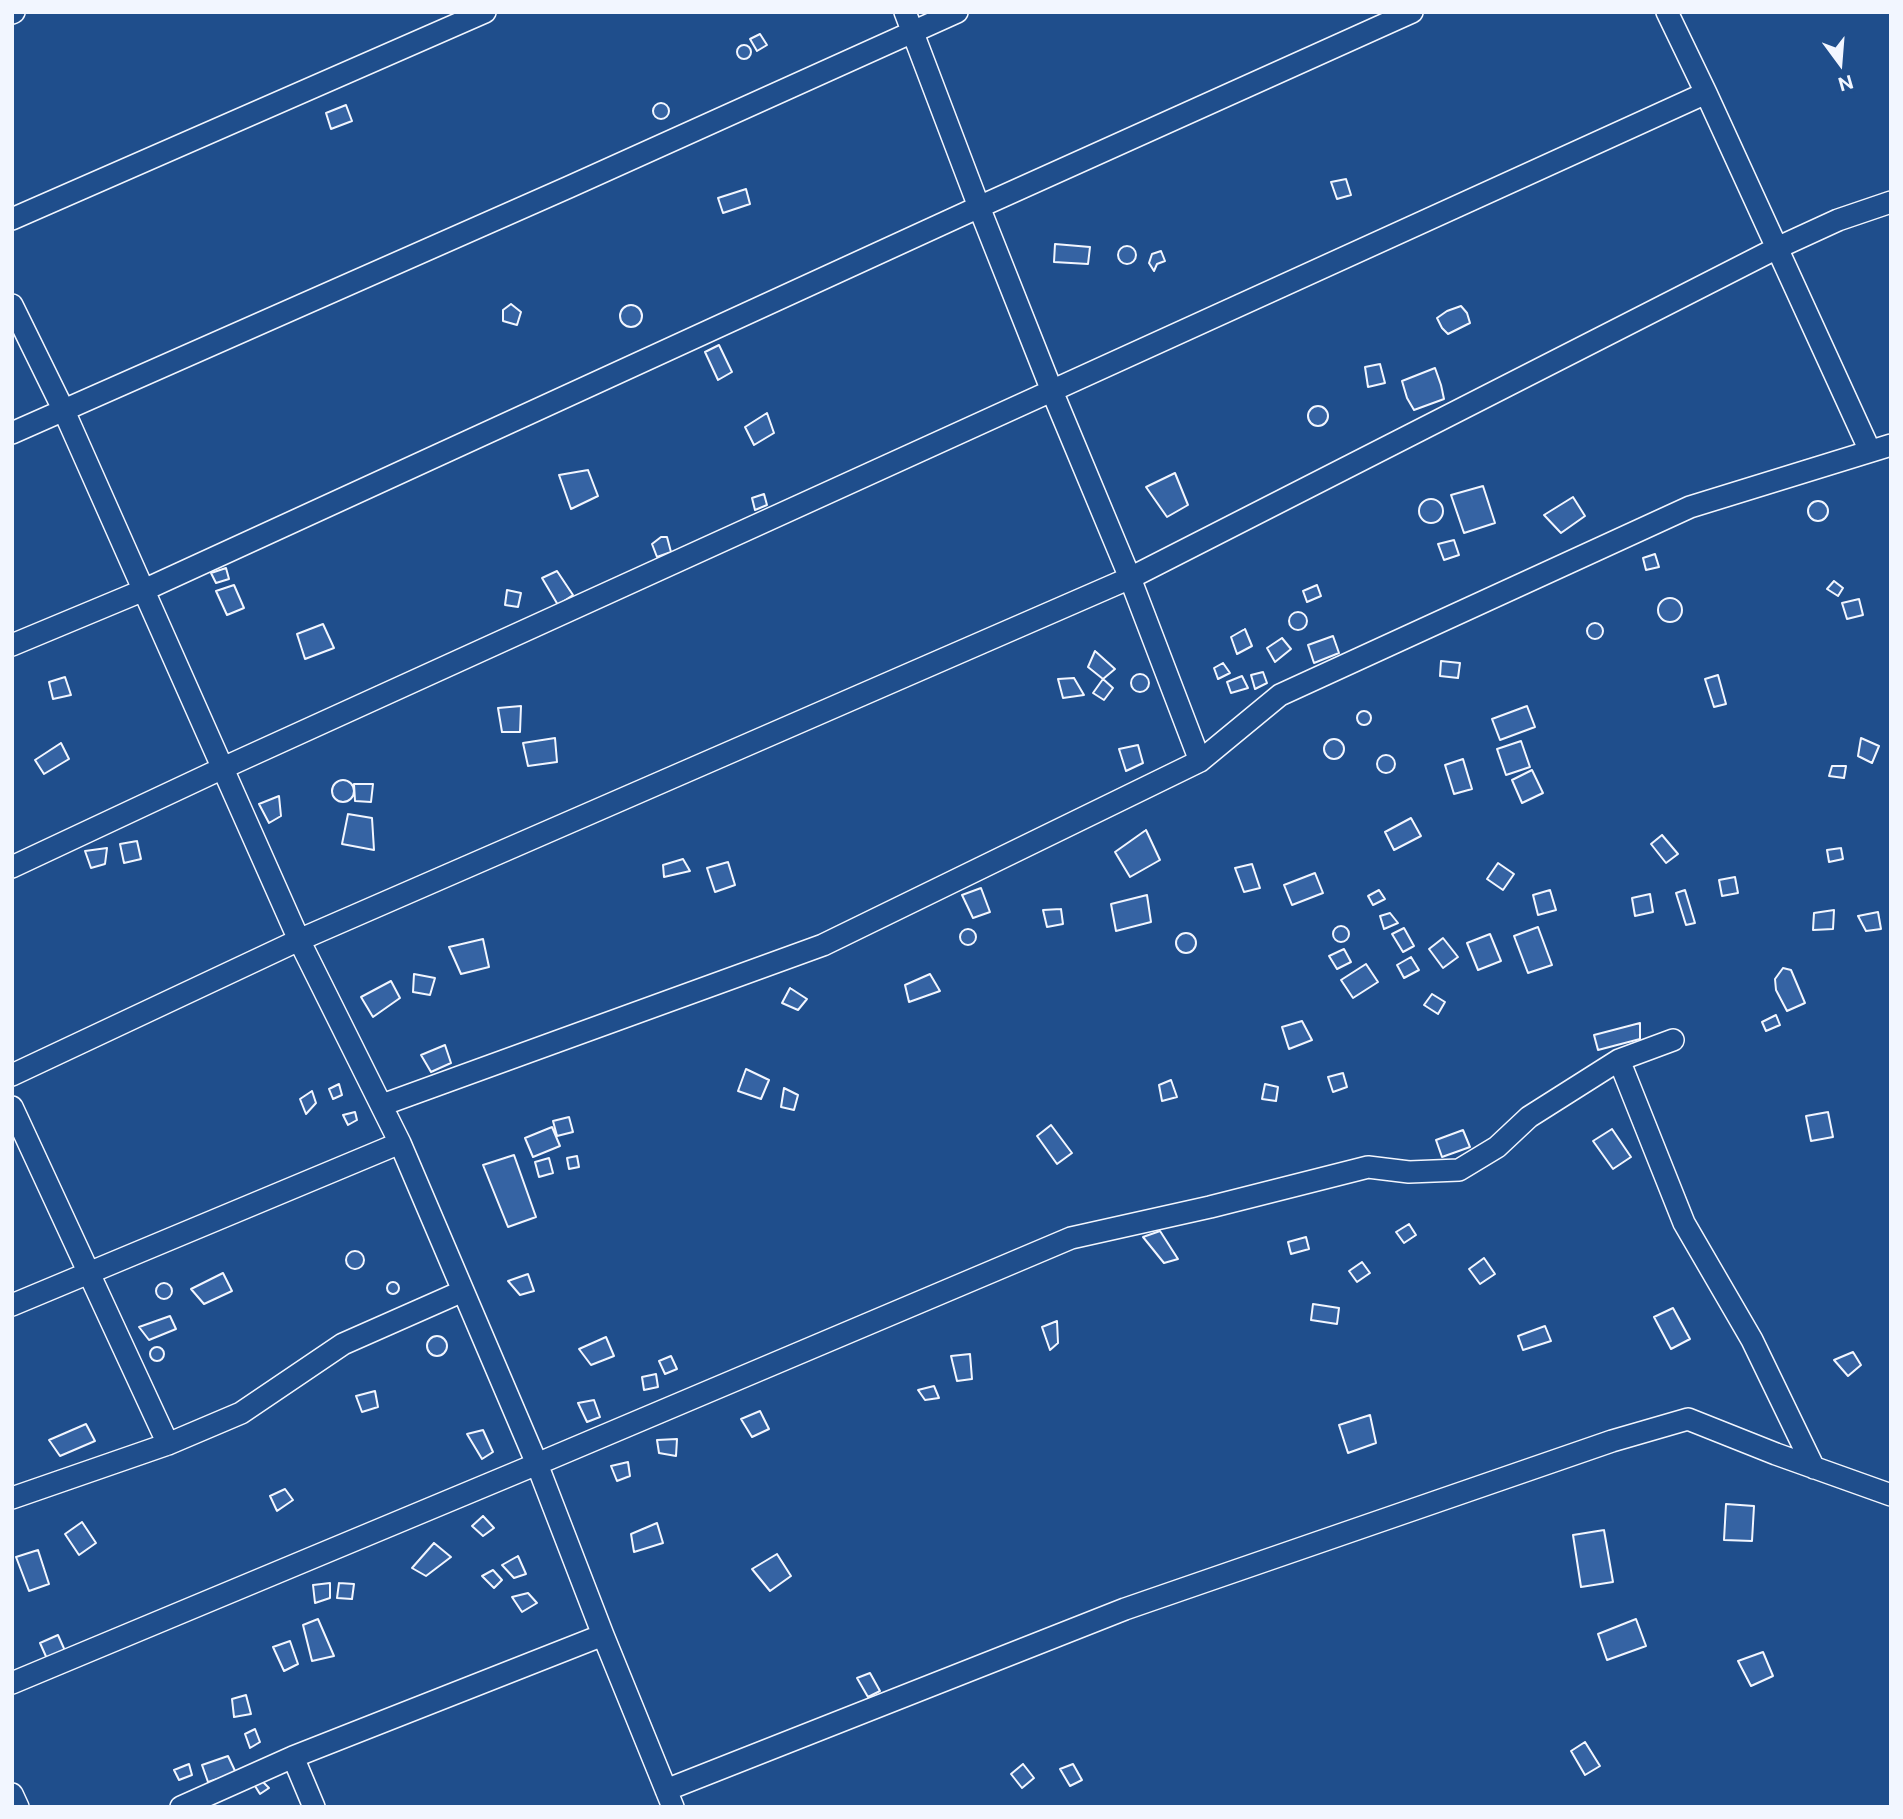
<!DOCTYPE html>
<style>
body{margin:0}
#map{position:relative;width:1903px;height:1819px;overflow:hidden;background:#1f4e8c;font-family:"Public Sans",sans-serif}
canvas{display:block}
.frame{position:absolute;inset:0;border:14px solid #f2f6ff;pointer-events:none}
.north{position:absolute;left:1805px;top:28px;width:70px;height:70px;-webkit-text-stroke:5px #1f4e8c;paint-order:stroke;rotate:164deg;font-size:19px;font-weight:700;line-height:28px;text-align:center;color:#f2f6ff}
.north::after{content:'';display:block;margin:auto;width:24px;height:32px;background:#f2f6ff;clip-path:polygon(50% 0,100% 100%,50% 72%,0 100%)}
</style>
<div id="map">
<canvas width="1903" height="1819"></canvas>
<div class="frame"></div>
<div class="north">N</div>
</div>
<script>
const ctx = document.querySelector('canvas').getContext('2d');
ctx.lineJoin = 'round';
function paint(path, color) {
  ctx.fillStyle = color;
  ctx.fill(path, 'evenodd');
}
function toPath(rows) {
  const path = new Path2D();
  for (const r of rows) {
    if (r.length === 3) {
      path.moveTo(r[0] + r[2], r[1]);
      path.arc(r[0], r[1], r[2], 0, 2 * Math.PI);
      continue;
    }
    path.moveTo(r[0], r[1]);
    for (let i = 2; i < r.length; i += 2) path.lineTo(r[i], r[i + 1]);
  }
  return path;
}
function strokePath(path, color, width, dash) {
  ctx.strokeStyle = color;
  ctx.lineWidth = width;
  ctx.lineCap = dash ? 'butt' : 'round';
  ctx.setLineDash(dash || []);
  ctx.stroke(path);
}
const building = toPath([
 [760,34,767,45,757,51,750,39,760,34],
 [744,52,7],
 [661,111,8],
 [346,105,352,121,331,129,326,113,346,105],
 [1346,179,1351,195,1337,199,1331,182,1346,179],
 [746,189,750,204,723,213,718,198,746,189],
 [1055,244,1090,247,1088,264,1054,262,1055,244],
 [1127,255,9],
 [1161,251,1165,261,1157,264,1154,271,1149,263,1152,254,1161,251],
 [511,304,521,312,517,325,503,321,503,310,511,304],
 [631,316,11],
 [1461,306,1467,313,1470,323,1448,334,1442,328,1437,318,1447,311,1461,306],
 [719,345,732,372,718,380,705,352,719,345],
 [1380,364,1385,383,1368,387,1365,367,1380,364],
 [1435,368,1441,385,1444,399,1414,410,1407,398,1402,381,1435,368],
 [1318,416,10],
 [767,413,774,433,754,445,745,427,767,413],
 [588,470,598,496,571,509,559,475,588,470],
 [1175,473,1188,505,1167,517,1146,487,1175,473],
 [1483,486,1495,523,1464,533,1451,495,1483,486],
 [764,494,767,505,755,510,752,498,764,494],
 [1573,497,1585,516,1561,533,1544,515,1573,497],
 [1431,511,12],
 [1818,511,10],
 [661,537,667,537,671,552,657,557,652,544,661,537],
 [1454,540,1459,555,1444,560,1438,544,1454,540],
 [1655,554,1659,567,1646,570,1643,558,1655,554],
 [226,568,229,579,216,583,211,573,226,568],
 [557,571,573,595,558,605,542,578,557,571],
 [1834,581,1843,588,1838,596,1827,589,1834,581],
 [234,585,244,608,227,615,216,591,234,585],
 [1317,585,1321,596,1307,602,1303,591,1317,585],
 [507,590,521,593,518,607,505,605,507,590],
 [1670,610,12],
 [1859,599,1863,615,1847,619,1842,603,1859,599],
 [1298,621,9],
 [1595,631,8],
 [323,624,334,648,305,659,297,634,323,624],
 [1245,629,1252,646,1237,654,1231,637,1245,629],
 [1333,636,1339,653,1314,663,1308,645,1333,636],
 [1282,638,1291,649,1275,662,1267,648,1282,638],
 [1095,651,1115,669,1103,679,1088,667,1095,651],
 [1441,661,1460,663,1458,678,1440,676,1441,661],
 [1223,663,1230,673,1218,679,1214,668,1223,663],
 [1263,672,1267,683,1255,689,1251,675,1263,672],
 [1140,683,9],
 [1718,675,1726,704,1714,707,1705,679,1718,675],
 [1242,676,1248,688,1231,693,1227,682,1242,676],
 [65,677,71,695,53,699,49,682,65,677],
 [1074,678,1084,695,1063,698,1058,679,1074,678],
 [1103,679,1113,688,1104,700,1093,693,1103,679],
 [521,706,520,732,502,732,498,708,521,706],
 [1527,706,1535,727,1500,740,1492,719,1527,706],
 [1364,718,7],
 [555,738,557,762,528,766,523,743,555,738],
 [1861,738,1879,746,1872,763,1858,756,1861,738],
 [1334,749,10],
 [1521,741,1530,767,1506,775,1497,749,1521,741],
 [61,743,69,759,44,774,35,760,61,743],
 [1138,745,1143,763,1126,771,1119,749,1138,745],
 [1386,764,9],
 [1463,759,1472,789,1454,794,1445,765,1463,759],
 [1832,766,1846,766,1844,778,1829,776,1832,766],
 [1532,770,1543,793,1522,803,1512,780,1532,770],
 [343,791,11],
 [354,784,373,784,371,802,355,801,354,784],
 [279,796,281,816,269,823,259,804,279,796],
 [348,814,372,818,374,850,342,844,348,814],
 [1411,818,1421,836,1394,850,1385,832,1411,818],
 [1146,830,1160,860,1130,877,1115,852,1146,830],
 [1662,835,1678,854,1666,863,1651,844,1662,835],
 [137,841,141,859,124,863,120,844,137,841],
 [107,848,105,864,91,868,85,851,107,848],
 [1841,848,1843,859,1829,862,1827,850,1841,848],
 [683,859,690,871,664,877,663,865,683,859],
 [728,862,735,885,715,892,707,868,728,862],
 [1498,863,1514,874,1503,890,1487,879,1498,863],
 [1252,864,1260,888,1244,892,1235,868,1252,864],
 [1315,873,1323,893,1292,905,1284,885,1315,873],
 [1735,877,1738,893,1722,896,1719,880,1735,877],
 [981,888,990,912,973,918,962,895,981,888],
 [1379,890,1385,899,1373,905,1368,896,1379,890],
 [1550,890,1556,910,1538,915,1533,895,1550,890],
 [1685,890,1695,923,1686,925,1676,893,1685,890],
 [1650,894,1653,912,1635,916,1632,898,1650,894],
 [1147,895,1151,922,1116,931,1111,904,1147,895],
 [1061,909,1063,924,1047,927,1043,910,1061,909],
 [1834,910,1833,929,1813,930,1814,913,1834,910],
 [1878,912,1881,929,1866,931,1858,916,1878,912],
 [1390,913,1398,923,1384,929,1380,916,1390,913],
 [1341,934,8],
 [1538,927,1552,965,1528,973,1514,936,1538,927],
 [1404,928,1414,946,1403,952,1392,934,1404,928],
 [968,937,8],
 [1186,943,10],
 [1490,934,1501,961,1478,970,1467,943,1490,934],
 [1443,938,1458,957,1443,968,1429,949,1443,938],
 [483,939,489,967,461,974,449,947,483,939],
 [1344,949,1351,962,1337,969,1329,956,1344,949],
 [1411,957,1419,970,1404,978,1397,965,1411,957],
 [1366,964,1378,982,1353,998,1341,980,1366,964],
 [1783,968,1791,970,1805,1003,1787,1011,1776,990,1775,979,1783,968],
 [414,974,435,978,430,995,413,992,414,974],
 [930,974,940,991,909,1002,905,985,930,974],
 [391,981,400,998,373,1017,361,997,391,981],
 [790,988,807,999,798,1010,782,1003,790,988],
 [1432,994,1445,1002,1438,1014,1424,1005,1432,994],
 [1776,1015,1780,1025,1766,1031,1762,1022,1776,1015],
 [1302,1021,1312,1040,1289,1049,1282,1027,1302,1021],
 [1640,1023,1640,1039,1598,1050,1594,1035,1640,1023],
 [445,1045,451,1063,431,1072,421,1055,445,1045],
 [746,1069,769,1080,761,1099,738,1091,746,1069],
 [1343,1073,1347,1087,1333,1092,1328,1077,1343,1073],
 [1171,1080,1177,1097,1162,1101,1159,1085,1171,1080],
 [339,1084,342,1095,333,1099,329,1089,339,1084],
 [1265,1084,1278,1087,1276,1101,1262,1099,1265,1084],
 [784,1088,798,1095,794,1110,781,1107,784,1088],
 [312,1091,316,1103,306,1114,300,1099,312,1091],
 [355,1112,357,1120,348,1125,343,1115,355,1112],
 [1828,1112,1833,1137,1811,1141,1806,1116,1828,1112],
 [569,1117,573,1132,557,1136,553,1121,569,1117],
 [1051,1125,1072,1153,1057,1164,1037,1136,1051,1125],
 [552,1127,560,1146,533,1157,525,1138,552,1127],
 [1612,1129,1631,1157,1613,1169,1593,1141,1612,1129],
 [1463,1130,1470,1147,1442,1157,1436,1140,1463,1130],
 [514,1155,536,1217,508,1227,483,1165,514,1155],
 [577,1156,579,1167,569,1169,567,1158,577,1156],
 [549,1158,553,1173,539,1177,535,1162,549,1158],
 [1409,1224,1416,1235,1404,1243,1396,1232,1409,1224],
 [1160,1231,1178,1259,1164,1263,1143,1237,1160,1231],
 [1306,1237,1309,1249,1291,1254,1288,1242,1306,1237],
 [355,1260,9],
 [1484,1258,1495,1274,1480,1284,1469,1269,1484,1258],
 [1362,1262,1370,1273,1357,1282,1349,1271,1362,1262],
 [223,1273,232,1291,204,1304,191,1289,223,1273],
 [528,1274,534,1291,520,1295,508,1281,528,1274],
 [393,1288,6],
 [164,1291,8],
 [1313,1304,1339,1308,1337,1324,1311,1320,1313,1304],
 [1673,1308,1690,1339,1671,1349,1654,1317,1673,1308],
 [170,1316,176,1329,149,1340,139,1327,170,1316],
 [1057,1321,1058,1343,1050,1350,1042,1327,1057,1321],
 [1545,1326,1551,1341,1523,1350,1518,1336,1545,1326],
 [437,1346,10],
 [606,1337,614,1356,591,1365,579,1349,606,1337],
 [157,1354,7],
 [1853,1352,1861,1365,1848,1376,1834,1360,1853,1352],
 [970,1354,972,1379,957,1381,951,1356,970,1354],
 [671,1356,677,1369,665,1374,659,1361,671,1356],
 [656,1374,658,1387,644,1390,642,1377,656,1374],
 [934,1386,939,1398,925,1400,918,1390,934,1386],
 [375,1391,378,1407,362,1412,356,1396,375,1391],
 [594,1400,600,1417,587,1422,578,1403,594,1400],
 [760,1411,769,1429,752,1437,741,1419,760,1411],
 [1370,1415,1376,1443,1348,1453,1339,1425,1370,1415],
 [86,1424,95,1441,60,1456,49,1440,86,1424],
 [483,1430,493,1452,482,1459,467,1434,483,1430],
 [677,1439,676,1456,659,1453,657,1440,677,1439],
 [628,1462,630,1476,617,1481,611,1466,628,1462],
 [285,1489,293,1500,277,1511,270,1496,285,1489],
 [1726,1504,1754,1506,1752,1541,1724,1540,1726,1504],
 [483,1516,494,1528,483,1536,472,1526,483,1516],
 [82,1522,96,1543,79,1555,65,1534,82,1522],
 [657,1523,663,1543,634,1552,631,1534,657,1523],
 [1604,1530,1613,1582,1581,1587,1573,1535,1604,1530],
 [434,1543,451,1557,426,1576,412,1568,434,1543],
 [38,1550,49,1584,29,1591,16,1557,38,1550],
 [777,1554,791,1576,770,1591,752,1569,777,1554],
 [518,1556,526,1574,514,1578,502,1565,518,1556],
 [493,1570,502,1580,494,1588,482,1576,493,1570],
 [330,1583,330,1598,315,1603,313,1585,330,1583],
 [339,1583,354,1584,352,1599,337,1598,339,1583],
 [528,1593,537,1603,522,1612,512,1597,528,1593],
 [318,1619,334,1656,312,1661,303,1625,318,1619],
 [1636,1619,1646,1646,1607,1660,1598,1634,1636,1619],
 [58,1635,66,1653,48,1661,40,1643,58,1635],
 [290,1641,298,1664,284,1671,273,1647,290,1641],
 [1763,1652,1773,1676,1751,1686,1738,1661,1763,1652],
 [870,1673,880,1691,868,1697,857,1678,870,1673],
 [246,1695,251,1714,234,1717,232,1699,246,1695],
 [255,1729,260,1742,250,1748,245,1734,255,1729],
 [1585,1742,1600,1766,1585,1775,1571,1751,1585,1742],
 [228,1756,236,1773,208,1782,202,1765,228,1756],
 [189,1764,192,1775,179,1780,174,1770,189,1764],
 [1023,1764,1034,1778,1022,1788,1011,1774,1023,1764],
 [1073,1764,1082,1780,1070,1786,1060,1769,1073,1764],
 [262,1781,269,1788,260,1794,255,1786,262,1781]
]);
paint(building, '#3563a3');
strokePath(building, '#f2f6ff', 2);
const street = toPath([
 [905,12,979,207,1052,391,1130,578,1200,761],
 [1667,12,1706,93,1870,451],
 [12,13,14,12],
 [12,219,485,12],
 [12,305,64,411,299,940,400,1143,537,1464,603,1635,673,1807],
 [12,433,569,187,957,12],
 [12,645,144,590,979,207,1412,12],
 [12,867,223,768,1706,93],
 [1619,1060,1684,1223,1752,1340,1814,1468],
 [12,1075,299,940,1130,578,1777,248,1838,220,1891,202],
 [382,1105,823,945,1200,761,1280,695,1690,507,1891,445],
 [12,1107,168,1444],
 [12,1305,400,1143],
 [12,1498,168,1444,241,1413,343,1344,463,1291],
 [12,1683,537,1464,1071,1238,1210,1207,1368,1167,1409,1172,1459,1170,1497,1147,1529,1117,1619,1060,1673,1040],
 [293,1757,314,1807],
 [666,1790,1125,1609,1612,1441,1688,1419,1776,1454,1891,1495],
 [12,1794,18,1807],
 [181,1807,293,1757,603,1635]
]);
strokePath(street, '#f2f6ff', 24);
strokePath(street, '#1f4e8c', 21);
</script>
